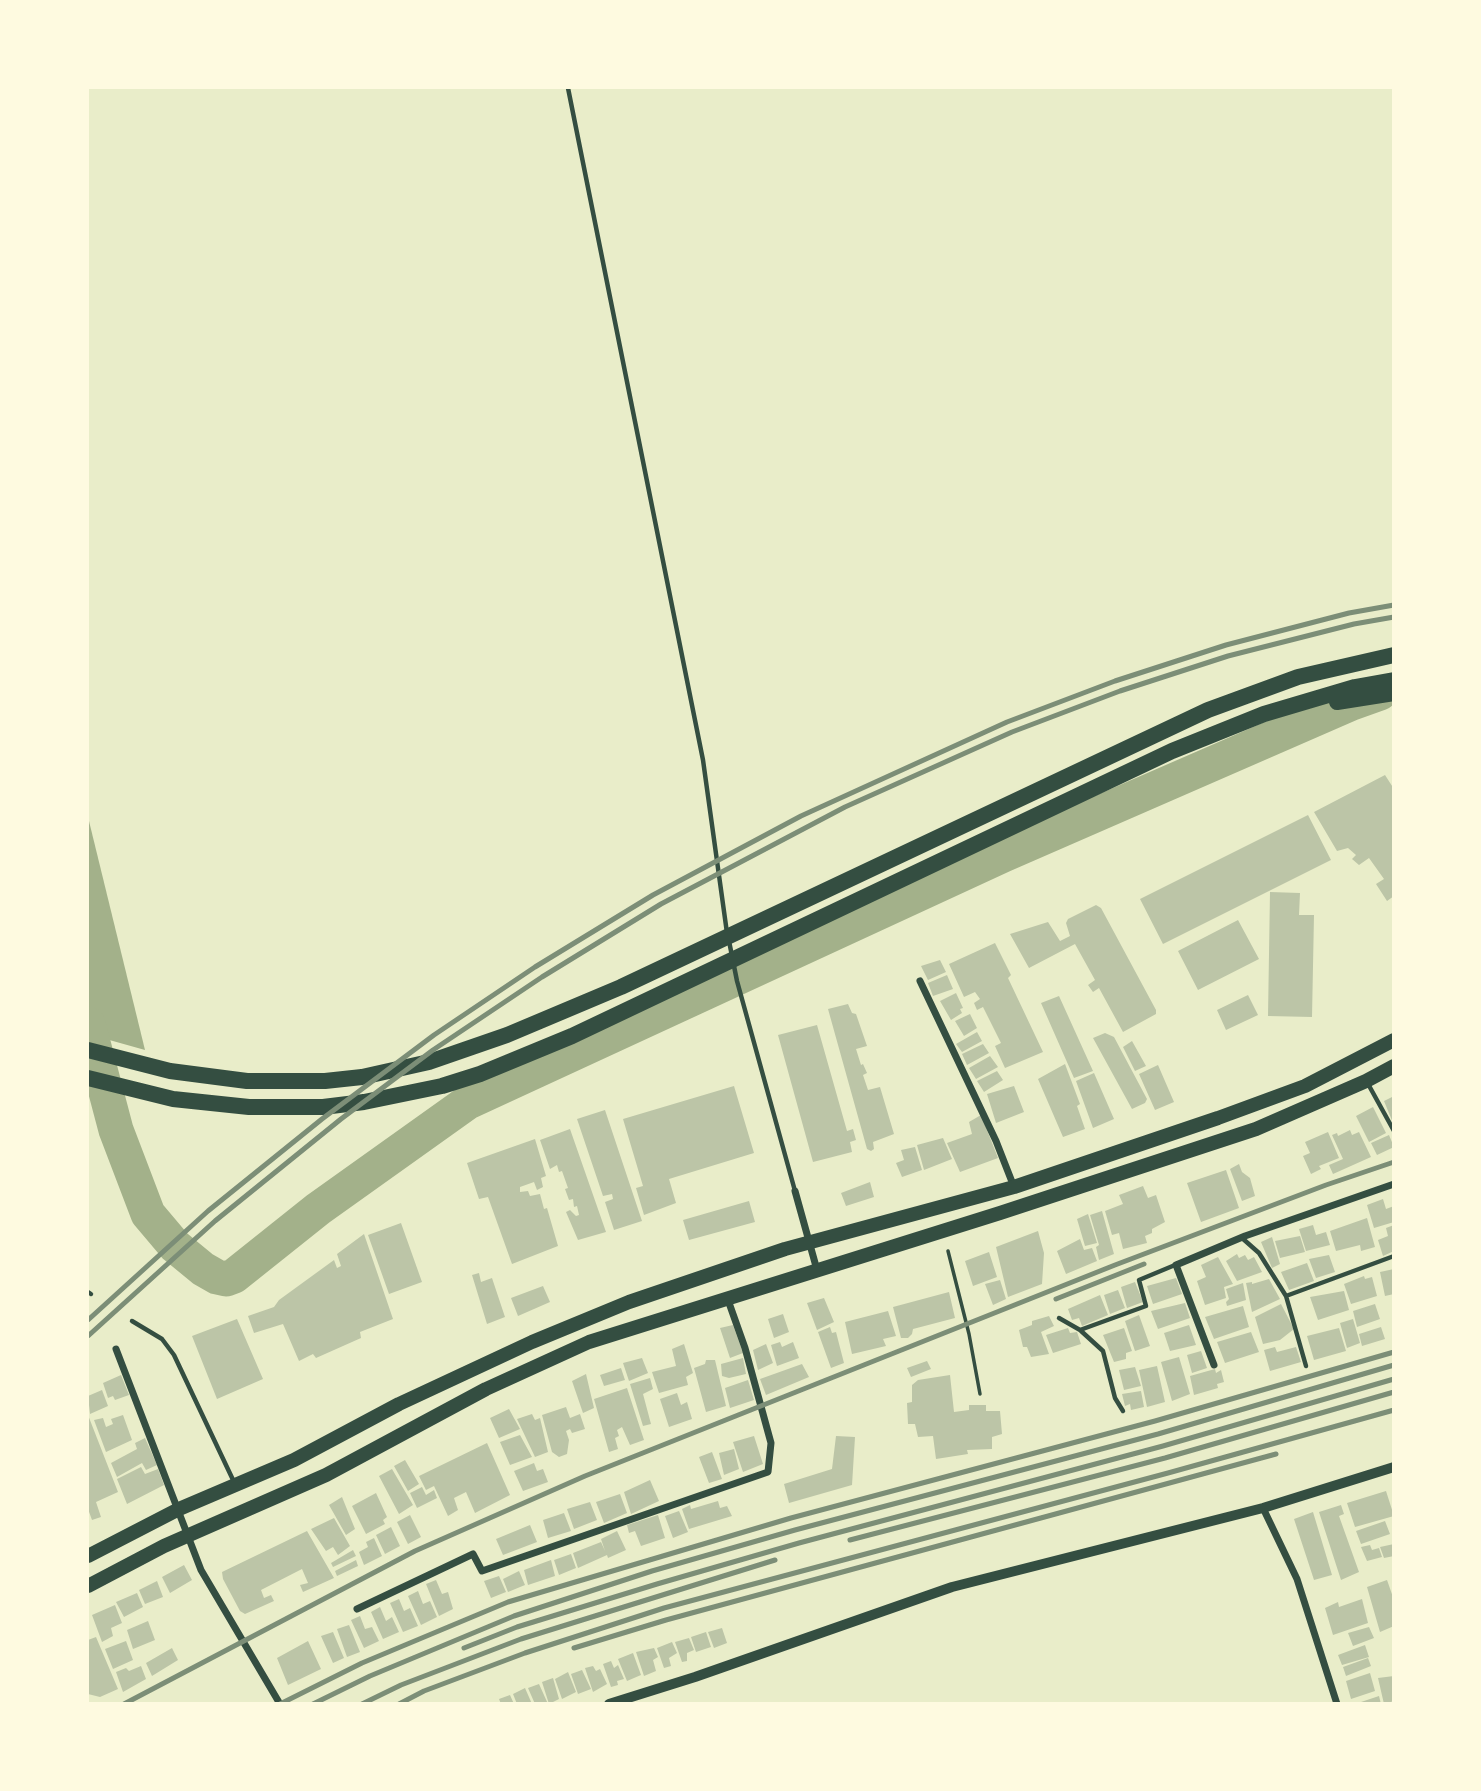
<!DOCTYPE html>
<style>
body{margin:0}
#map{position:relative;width:1481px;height:1791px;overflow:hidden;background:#e9edc9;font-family:Quicksand,sans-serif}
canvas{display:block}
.frame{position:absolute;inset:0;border:89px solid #fefae0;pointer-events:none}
</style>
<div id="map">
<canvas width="1481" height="1791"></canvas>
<div class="frame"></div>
</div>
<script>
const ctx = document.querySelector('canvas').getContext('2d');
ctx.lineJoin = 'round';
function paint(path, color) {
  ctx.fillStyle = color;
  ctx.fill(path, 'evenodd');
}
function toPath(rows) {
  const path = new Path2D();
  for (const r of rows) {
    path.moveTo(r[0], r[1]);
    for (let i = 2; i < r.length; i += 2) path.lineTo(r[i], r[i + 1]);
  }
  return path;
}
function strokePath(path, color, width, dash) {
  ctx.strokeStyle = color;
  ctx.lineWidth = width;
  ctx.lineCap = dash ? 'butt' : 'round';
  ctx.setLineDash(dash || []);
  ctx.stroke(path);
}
paint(toPath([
 [88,817,145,1050,88,1034]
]), '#a3b18a');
strokePath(toPath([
 [88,1024,116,1130,148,1214,175,1246,203,1269,217,1277,226,1279,234,1276,318,1209,468,1102,1003,855,1352,703,1380,693]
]), '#a3b18a', 35);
paint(toPath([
 [1385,775,1394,789,1394,896,1387,901,1376,884,1384,879,1369,858,1359,865,1352,859,1356,855,1348,848,1337,851,1314,812],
 [1308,815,1331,860,1163,944,1140,899],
 [1270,892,1300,893,1299,915,1314,915,1312,1017,1268,1016],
 [1096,905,1101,908,1156,1010,1156,1014,1123,1032,1099,988,1093,992,1088,985,1095,980,1075,944,1029,968,1010,934,1048,922,1060,941,1070,936,1066,923,1068,919],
 [1238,920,1259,959,1198,990,1178,951],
 [995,943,1011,975,1008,978,1043,1052,1005,1068,995,1046,1001,1043,983,1007,977,1010,974,1003,980,999,975,992,964,997,949,964],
 [940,960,946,972,928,980,921,966],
 [947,975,953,989,933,996,928,983],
 [956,993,963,1008,960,1009,962,1013,951,1020,940,1001],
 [1248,995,1258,1015,1226,1030,1217,1010],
 [1059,996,1093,1071,1074,1078,1041,1003],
 [848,1004,852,1013,856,1014,867,1046,856,1049,861,1065,863,1064,867,1073,863,1075,868,1090,880,1087,894,1134,873,1142,874,1149,871,1151,867,1149,828,1009],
 [970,1014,977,1028,964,1036,955,1021],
 [817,1025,847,1131,853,1129,856,1140,850,1142,852,1152,813,1162,778,1035],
 [977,1032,982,1041,962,1052,956,1044],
 [1105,1033,1114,1037,1147,1099,1145,1103,1132,1109,1093,1038],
 [1132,1041,1146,1066,1135,1071,1123,1047],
 [983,1044,989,1053,967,1065,962,1054],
 [990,1056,998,1067,976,1079,969,1068],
 [1065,1064,1080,1104,1077,1106,1085,1129,1063,1137,1038,1079],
 [1158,1065,1174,1102,1155,1110,1139,1074],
 [997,1071,1003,1080,984,1092,977,1081],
 [1094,1073,1114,1119,1093,1128,1076,1081],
 [734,1086,754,1153,669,1179,676,1203,644,1215,636,1188,643,1186,623,1119],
 [1014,1086,1024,1112,996,1123,987,1094],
 [1394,1096,1394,1123,1393,1123,1384,1101],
 [1373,1107,1386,1133,1369,1142,1356,1116],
 [605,1110,642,1221,614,1230,605,1202,613,1199,612,1194,603,1196,577,1119],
 [981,1115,998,1158,960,1172,947,1143,972,1134,969,1122],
 [570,1129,606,1232,578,1240,566,1212,570,1210,576,1216,579,1215,577,1206,574,1207,573,1199,569,1200,565,1189,568,1188,562,1171,559,1172,557,1165,550,1169,540,1140],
 [1350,1130,1352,1135,1359,1132,1371,1157,1333,1174,1329,1165,1343,1159,1332,1135,1337,1133,1338,1136],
 [1328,1132,1339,1158,1319,1166,1321,1169,1311,1174,1303,1156,1310,1153,1305,1142],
 [1389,1135,1394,1147,1377,1155,1371,1143],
 [943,1138,952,1159,924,1170,917,1145],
 [535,1139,546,1176,541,1178,543,1187,537,1190,534,1182,520,1187,520,1192,528,1191,530,1196,540,1194,544,1209,547,1208,558,1246,512,1264,488,1197,479,1199,467,1163],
 [915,1147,922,1170,902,1177,896,1163,904,1160,901,1150],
 [1239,1164,1242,1172,1250,1178,1255,1196,1242,1201,1230,1169],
 [1226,1170,1239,1208,1201,1222,1187,1183],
 [870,1182,874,1197,846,1206,841,1193],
 [1143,1186,1148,1198,1156,1195,1165,1222,1152,1229,1152,1233,1145,1236,1147,1243,1123,1249,1119,1233,1112,1235,1105,1211,1123,1204,1119,1195],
 [1383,1199,1386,1209,1394,1206,1394,1222,1374,1228,1367,1205],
 [749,1201,755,1222,689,1240,683,1220],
 [1102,1211,1114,1254,1099,1260,1096,1247,1099,1245,1090,1215],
 [1088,1214,1097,1243,1085,1246,1077,1219],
 [1367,1218,1375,1247,1361,1251,1360,1245,1336,1251,1330,1231],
 [401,1223,422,1282,389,1294,368,1235],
 [1313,1225,1316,1235,1326,1232,1330,1245,1306,1251,1299,1229],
 [1394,1225,1394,1251,1383,1256,1378,1240,1388,1236,1386,1228],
 [1038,1231,1044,1253,1042,1284,1008,1297,996,1247],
 [364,1234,393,1319,360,1332,361,1338,316,1358,313,1354,299,1361,283,1324,254,1333,248,1316,274,1307,279,1300,334,1260,337,1268,341,1266,337,1254],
 [1300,1236,1305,1252,1280,1258,1275,1241],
 [1272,1237,1280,1264,1272,1268,1261,1242],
 [1080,1239,1084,1250,1092,1248,1097,1261,1066,1274,1057,1251],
 [989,1252,997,1277,973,1286,965,1261],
 [1237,1254,1239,1258,1245,1255,1248,1260,1254,1257,1262,1272,1237,1281,1226,1261],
 [1329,1255,1335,1272,1316,1278,1309,1259],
 [1218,1257,1233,1284,1224,1287,1226,1298,1205,1305,1197,1281,1206,1277,1201,1265],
 [1307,1263,1314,1281,1289,1290,1281,1272],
 [1394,1269,1394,1294,1385,1296,1380,1272],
 [479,1273,481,1282,492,1278,505,1317,487,1324,472,1275],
 [1364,1276,1365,1279,1372,1277,1377,1296,1351,1304,1344,1284],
 [1176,1278,1182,1294,1153,1304,1147,1286],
 [1269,1279,1280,1299,1252,1312,1246,1283,1252,1282,1252,1284],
 [1000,1280,1006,1299,993,1305,985,1284],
 [1135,1282,1143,1302,1127,1308,1121,1287],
 [1243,1283,1246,1300,1227,1306,1226,1302,1229,1299,1226,1289],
 [543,1286,550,1302,518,1316,511,1298],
 [1118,1290,1125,1308,1110,1314,1104,1295],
 [1344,1291,1349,1310,1318,1320,1310,1297],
 [949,1292,955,1318,913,1329,912,1334,908,1338,901,1338,893,1307],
 [1100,1295,1108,1315,1082,1326,1079,1318,1072,1320,1068,1309],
 [824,1298,834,1322,817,1330,807,1303],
 [1185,1303,1190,1318,1158,1329,1151,1311],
 [1281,1304,1294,1329,1280,1340,1263,1344,1255,1317],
 [1375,1304,1380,1319,1357,1327,1353,1311],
 [1243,1306,1249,1327,1214,1339,1205,1317],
 [888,1311,896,1336,883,1339,886,1346,852,1354,845,1322],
 [783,1314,789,1332,774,1338,768,1319],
 [1139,1315,1150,1346,1135,1351,1125,1321],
 [1049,1316,1054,1326,1041,1332,1049,1354,1031,1357,1027,1347,1023,1347,1019,1330,1032,1325,1032,1321],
 [237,1319,263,1379,217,1399,192,1336],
 [1353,1319,1360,1343,1347,1348,1340,1323],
 [733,1325,743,1353,730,1358,720,1328],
 [1189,1325,1196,1345,1170,1351,1164,1333],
 [830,1327,832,1333,836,1332,844,1363,831,1368,818,1332],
 [1381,1327,1385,1339,1362,1346,1359,1334],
 [1068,1328,1070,1333,1077,1332,1081,1344,1053,1353,1046,1335],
 [1124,1328,1132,1351,1126,1353,1126,1359,1114,1362,1103,1335],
 [1339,1328,1346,1351,1314,1360,1307,1336],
 [1251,1332,1259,1352,1225,1363,1217,1342],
 [780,1342,782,1347,793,1342,799,1358,777,1366,771,1345],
 [684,1344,693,1373,686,1377,688,1385,659,1393,652,1372,676,1366,672,1349],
 [766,1344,773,1363,758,1370,753,1350],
 [1275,1347,1277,1352,1296,1347,1301,1362,1270,1371,1264,1350],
 [1201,1351,1207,1368,1192,1373,1187,1355],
 [1179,1357,1190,1394,1172,1401,1161,1362],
 [642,1358,648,1373,629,1381,623,1363],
 [743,1358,746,1374,729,1378,722,1376,721,1364],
 [706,1360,715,1360,726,1406,706,1412,694,1368,705,1364],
 [927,1361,931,1369,911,1377,907,1368],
 [802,1364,809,1377,766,1395,760,1379],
 [1157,1366,1165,1402,1147,1407,1139,1370],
 [1135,1367,1141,1386,1124,1390,1119,1370],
 [621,1368,625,1380,604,1386,600,1375],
 [1215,1369,1216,1373,1221,1370,1224,1382,1217,1384,1218,1388,1194,1395,1190,1376],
 [586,1374,594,1408,583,1413,572,1381],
 [121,1375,129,1395,115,1400,113,1396,108,1398,103,1383],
 [950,1375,954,1412,969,1410,969,1405,986,1405,986,1411,1000,1411,1002,1434,992,1437,992,1449,967,1450,968,1454,936,1459,933,1436,918,1437,915,1424,908,1424,907,1403,912,1402,912,1385,918,1380],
 [650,1378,653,1389,643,1394,651,1424,643,1426,630,1384],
 [748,1380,754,1400,730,1408,725,1388],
 [627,1388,644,1440,630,1445,622,1427,617,1430,619,1436,615,1438,618,1449,609,1452,594,1399],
 [102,1390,108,1406,90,1414,88,1396],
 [1141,1391,1144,1407,1131,1410,1130,1404,1125,1406,1122,1394],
 [677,1393,681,1405,687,1402,692,1419,669,1427,660,1399],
 [566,1407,570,1418,580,1414,585,1429,572,1433,570,1429,566,1431,569,1440,567,1454,559,1457,552,1452,542,1415],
 [509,1409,520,1429,499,1438,490,1418],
 [532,1414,535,1420,540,1418,548,1452,535,1457,517,1419],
 [88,1415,118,1492,96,1502,101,1517,92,1520,88,1509],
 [123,1415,132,1440,106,1452,94,1420,103,1418,106,1427,113,1424,111,1419],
 [520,1435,532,1457,510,1465,500,1442],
 [754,1436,763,1464,743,1472,733,1442],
 [836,1436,855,1437,852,1485,789,1503,784,1484,832,1469],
 [145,1438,157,1465,146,1470,142,1463,117,1477,111,1463,137,1449,135,1443],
 [487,1443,510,1495,475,1513,466,1492,454,1498,458,1510,448,1516,434,1486,426,1490,419,1476],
 [734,1449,739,1469,724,1475,719,1453],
 [712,1452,722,1479,709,1483,699,1457],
 [405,1460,419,1484,408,1491,394,1466],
 [534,1463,537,1471,543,1469,548,1482,523,1491,514,1471],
 [141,1467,145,1474,158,1469,164,1485,127,1504,117,1479],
 [392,1469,413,1505,399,1514,379,1476],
 [650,1480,659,1501,631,1514,624,1492],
 [422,1487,426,1495,434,1490,437,1498,417,1508,410,1493],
 [1386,1491,1394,1516,1355,1527,1347,1503],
 [376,1493,387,1517,383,1520,385,1524,366,1534,352,1506],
 [620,1494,627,1513,604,1523,596,1502],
 [342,1497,355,1529,346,1535,329,1505],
 [718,1501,720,1508,727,1506,732,1516,689,1529,682,1509,690,1505,691,1509],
 [590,1502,597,1520,574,1529,567,1509],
 [1341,1505,1344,1514,1339,1516,1359,1572,1341,1580,1319,1512],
 [679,1511,688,1532,673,1538,665,1516],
 [1313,1512,1332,1575,1314,1580,1294,1519],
 [564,1513,571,1531,548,1538,543,1520],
 [410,1515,421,1537,408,1544,397,1522],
 [658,1515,665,1538,641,1546,635,1531,629,1533,627,1525],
 [334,1518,350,1546,338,1555,333,1547,326,1551,311,1529],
 [1385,1521,1390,1534,1361,1544,1356,1531],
 [530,1525,537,1542,503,1555,496,1539],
 [391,1527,400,1546,385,1554,376,1535],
 [307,1531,334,1578,303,1592,300,1585,308,1583,302,1569,261,1590,264,1598,271,1595,274,1601,245,1614,240,1611,223,1579,222,1572],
 [617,1531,626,1550,608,1558,607,1555,578,1568,573,1553,601,1542,605,1551,601,1539],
 [374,1538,382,1556,364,1565,359,1552,368,1547,366,1542],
 [1394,1544,1394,1556,1384,1558,1380,1547],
 [1370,1545,1372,1550,1379,1548,1382,1557,1367,1561,1361,1547],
 [353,1550,356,1556,333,1567,331,1563],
 [571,1554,576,1568,559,1575,554,1560],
 [356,1560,358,1566,337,1576,335,1571],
 [551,1560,555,1576,528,1585,524,1570],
 [184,1565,192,1580,170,1593,162,1577],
 [519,1571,525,1585,508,1592,503,1579],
 [499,1576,506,1592,491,1598,484,1581],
 [436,1580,442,1594,448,1592,453,1609,439,1616,426,1584],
 [1387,1580,1394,1600,1394,1626,1380,1632,1367,1587],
 [157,1581,163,1597,145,1604,139,1590],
 [418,1591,423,1604,430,1601,437,1617,421,1625,408,1596],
 [137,1593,143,1607,124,1617,116,1602],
 [399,1599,404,1611,410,1608,418,1626,403,1632,390,1603],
 [1362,1599,1368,1623,1333,1635,1325,1608,1338,1602,1339,1607],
 [115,1605,122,1623,111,1628,113,1636,102,1642,92,1615],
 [380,1607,386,1621,392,1617,399,1632,383,1639,371,1612],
 [360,1616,365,1629,372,1627,379,1641,364,1648,351,1620],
 [148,1621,155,1640,133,1649,127,1630],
 [349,1625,360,1652,347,1657,337,1629],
 [1369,1627,1374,1638,1353,1646,1348,1633],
 [722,1628,727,1643,714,1648,708,1632],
 [333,1632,344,1658,333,1663,321,1636],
 [706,1632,711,1647,696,1652,691,1637],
 [96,1637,118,1689,100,1697,88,1694,88,1640],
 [689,1638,694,1650,687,1653,687,1661,682,1662,675,1642],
 [126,1641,133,1660,113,1669,105,1649],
 [308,1641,321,1669,288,1685,277,1658],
 [672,1642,677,1653,669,1658,671,1666,664,1668,657,1648],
 [1365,1645,1369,1657,1342,1665,1338,1655],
 [172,1648,178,1660,152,1676,146,1663],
 [654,1648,658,1657,653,1660,656,1671,644,1676,636,1652],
 [633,1653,641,1675,627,1681,618,1659],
 [1368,1658,1371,1666,1346,1676,1343,1667],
 [611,1661,614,1668,618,1665,624,1679,617,1681,618,1685,611,1687,603,1664],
 [141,1666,146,1679,123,1692,116,1672,126,1668,129,1671],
 [593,1666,596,1671,600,1669,607,1684,593,1692,585,1668],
 [582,1670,591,1689,578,1694,571,1674],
 [568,1672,576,1692,562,1699,555,1679],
 [1370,1673,1375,1691,1351,1699,1346,1681],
 [1394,1676,1394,1701,1384,1704,1378,1678],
 [553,1678,559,1699,549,1704,542,1682],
 [539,1684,548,1704,535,1704,528,1688],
 [525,1688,532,1704,517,1704,513,1694],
 [510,1695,514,1704,501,1704,499,1699],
 [1379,1696,1381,1704,1359,1704,1358,1703]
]), '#bcc5a7');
strokePath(toPath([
 [948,1251,969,1334,980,1394]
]), '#344e41', 3.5);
strokePath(toPath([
 [568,88,703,760,727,933],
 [729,941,737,981,795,1191],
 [1367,1082,1394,1131],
 [1242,1238,1259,1253,1286,1296,1306,1366],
 [88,1292,91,1294],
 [1286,1296,1394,1256],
 [1059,1318,1080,1330,1103,1351,1115,1398,1123,1411],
 [132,1321,162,1339,174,1355,234,1482],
 [1080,1330,1146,1306,1139,1280,1175,1265]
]), '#344e41', 4.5);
strokePath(toPath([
 [920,981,996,1141,1014,1187],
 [795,1191,817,1270],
 [116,1349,201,1570,280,1704],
 [1214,1365,1176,1265,1245,1236,1394,1184],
 [1263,1508,1297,1579,1337,1704],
 [357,1609,473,1554,482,1571,768,1472,771,1443,745,1348,728,1300]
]), '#344e41', 7);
strokePath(toPath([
 [609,1704,695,1677,952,1587,1263,1508,1394,1467]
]), '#344e41', 10);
strokePath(toPath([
 [88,1556,179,1509,294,1460,399,1404,532,1342,629,1302,785,1249,1014,1187,1218,1118,1305,1086,1394,1040],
 [88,1586,164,1546,326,1475,486,1389,589,1342,1000,1213,1256,1129,1366,1081,1394,1066]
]), '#344e41', 14);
strokePath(toPath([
 [1337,702,1394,693],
 [88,1050,170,1071,247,1081,325,1081,362,1077,429,1062,507,1035,621,987,1208,710,1298,677,1394,655],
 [88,1078,173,1099,249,1107,323,1107,364,1102,442,1086,480,1074,572,1036,1172,751,1264,714,1355,687,1394,680]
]), '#344e41', 16);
strokePath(toPath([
 [1056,1299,1144,1264],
 [88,1320,208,1211,322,1119,434,1035,535,967,653,895,801,816,1007,722,1115,681,1226,645,1349,613,1394,605],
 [88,1336,215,1221,341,1119,433,1050,542,977,661,904,845,807,1012,732,1120,691,1228,656,1354,624,1394,617],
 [850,1540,1165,1458,1394,1392],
 [464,1648,517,1627,657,1584,799,1543,1163,1446,1394,1379],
 [574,1648,666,1620,1276,1454],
 [124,1704,415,1551,585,1476,1115,1265,1326,1185,1394,1162],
 [280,1704,362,1663,508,1602,791,1518,1155,1421,1394,1352],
 [313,1704,370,1676,514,1616,652,1571,795,1530,1158,1434,1394,1365],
 [362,1704,401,1685,521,1639,775,1560],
 [399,1704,424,1691,525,1653,664,1608,1168,1473,1394,1410]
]), '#7c8e77', 5);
</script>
